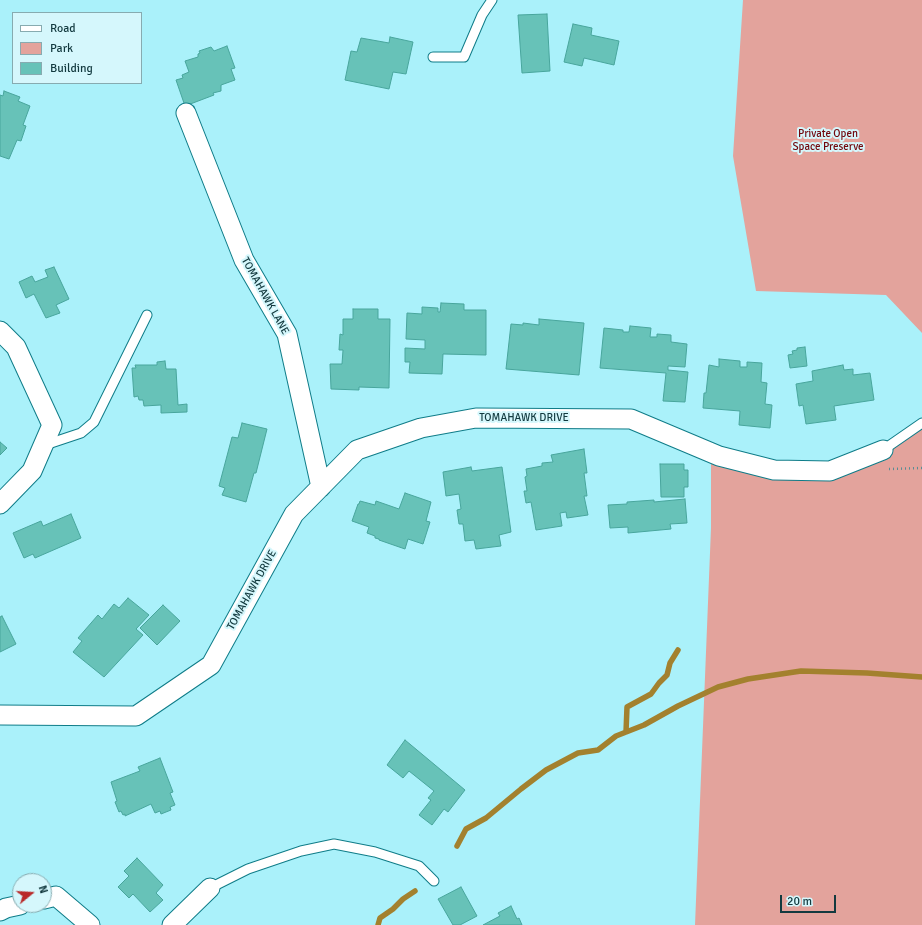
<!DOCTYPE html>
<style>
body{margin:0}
#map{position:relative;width:922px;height:925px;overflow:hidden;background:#aaf1fa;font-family:Signika,sans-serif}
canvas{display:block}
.legend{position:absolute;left:12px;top:12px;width:130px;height:72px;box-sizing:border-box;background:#d5f7fc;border:1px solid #87abb0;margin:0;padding:5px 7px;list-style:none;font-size:12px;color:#133a3f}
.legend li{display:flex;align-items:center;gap:8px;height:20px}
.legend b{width:20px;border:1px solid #87abb0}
.north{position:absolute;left:12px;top:873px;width:40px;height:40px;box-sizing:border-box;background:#d5f7fc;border:1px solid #87abb0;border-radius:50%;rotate:72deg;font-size:11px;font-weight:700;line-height:16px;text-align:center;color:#133a3f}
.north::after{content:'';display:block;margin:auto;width:14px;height:18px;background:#b92a2a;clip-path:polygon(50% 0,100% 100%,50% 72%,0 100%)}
.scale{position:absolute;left:780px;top:895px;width:56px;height:18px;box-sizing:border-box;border:2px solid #133a3f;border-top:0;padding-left:5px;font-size:12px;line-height:14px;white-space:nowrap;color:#133a3f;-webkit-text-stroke:3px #d5f7fc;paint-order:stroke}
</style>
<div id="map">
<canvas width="922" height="925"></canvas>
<ul class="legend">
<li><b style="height:5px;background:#fff"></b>Road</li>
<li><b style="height:11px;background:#e3a39c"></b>Park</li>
<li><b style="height:11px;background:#67c2b8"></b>Building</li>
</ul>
<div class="north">N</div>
<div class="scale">20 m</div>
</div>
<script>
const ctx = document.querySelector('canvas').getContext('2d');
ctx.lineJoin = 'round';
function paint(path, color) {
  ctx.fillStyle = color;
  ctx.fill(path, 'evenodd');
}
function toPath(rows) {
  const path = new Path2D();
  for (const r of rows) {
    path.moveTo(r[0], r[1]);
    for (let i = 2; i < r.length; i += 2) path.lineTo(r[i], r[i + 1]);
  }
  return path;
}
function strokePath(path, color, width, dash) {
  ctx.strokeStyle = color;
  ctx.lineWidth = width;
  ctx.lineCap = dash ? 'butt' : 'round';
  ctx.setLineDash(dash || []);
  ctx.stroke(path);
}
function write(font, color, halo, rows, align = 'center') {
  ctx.font = font + ' Signika,sans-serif';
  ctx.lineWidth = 4;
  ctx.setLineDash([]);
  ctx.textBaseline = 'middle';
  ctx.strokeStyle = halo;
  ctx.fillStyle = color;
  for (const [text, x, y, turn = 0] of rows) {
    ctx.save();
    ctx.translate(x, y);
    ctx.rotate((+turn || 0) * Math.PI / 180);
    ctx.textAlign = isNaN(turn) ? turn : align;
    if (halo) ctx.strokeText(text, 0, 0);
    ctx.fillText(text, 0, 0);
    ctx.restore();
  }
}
paint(toPath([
 [743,0,922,0,922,333,886,295,756,291,733,156],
 [922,423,922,925,695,925,711,528,711,452,830,471,883,450]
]), '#e3a39c');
strokePath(toPath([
 [626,732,627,707,651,694,659,683,667,675,670,663,678,650],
 [457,846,466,829,486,818,521,789,546,770,578,753,598,750,616,736,644,725,678,706,718,687,748,679,801,671,867,673,922,677],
 [378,925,380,918,393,909,403,899,415,891]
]), '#a3812e', 5.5);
const building = toPath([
 [547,14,550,71,522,73,518,15,547,14],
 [573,24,592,28,591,35,619,41,614,65,584,58,582,66,564,62,573,24],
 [390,37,413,42,406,74,393,72,389,89,345,80,351,51,357,52,361,38,389,43,390,37],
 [227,46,235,68,231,69,235,80,221,85,221,91,213,93,214,95,185,106,176,80,183,78,182,75,189,72,185,61,198,57,198,54,200,53,199,51,211,47,214,51,227,46],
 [4,91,20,97,18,101,30,106,23,125,26,126,21,141,17,140,9,159,0,156,0,95,3,96,4,91],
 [54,267,69,299,56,305,60,313,46,318,34,294,26,298,19,282,32,276,35,282,48,277,45,270,54,267],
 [441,303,464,304,464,310,486,310,486,355,443,354,442,374,409,373,410,362,405,362,405,348,425,349,425,340,406,339,407,313,422,314,422,307,438,308,438,312,440,312,441,303],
 [353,309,378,309,378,319,390,319,389,388,359,387,359,390,331,389,330,364,342,364,343,350,339,350,340,334,343,335,343,319,353,319,353,309],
 [539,319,584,323,579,375,506,369,511,324,523,325,523,323,539,325,539,319],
 [630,326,651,328,650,337,657,337,657,334,671,335,671,342,687,344,685,367,668,366,668,370,688,372,685,402,663,401,666,373,600,368,604,328,623,330,623,332,629,332,630,326],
 [805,347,807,366,790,368,788,355,793,354,792,351,797,350,797,348,805,347],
 [719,359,740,361,740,367,747,367,747,362,762,363,761,382,767,383,765,404,772,405,770,428,739,425,740,411,703,408,704,393,706,393,709,365,719,367,719,359],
 [165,361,166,369,176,369,178,405,187,404,187,412,161,413,161,405,144,406,143,400,139,400,138,396,134,397,132,368,136,368,135,365,157,365,157,362,165,361],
 [843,365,844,370,853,369,853,375,870,373,874,400,834,406,836,420,806,424,803,405,799,406,796,384,813,381,812,371,843,365],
 [242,423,267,429,256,473,254,473,246,502,222,495,225,488,219,486,232,437,238,438,242,423],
 [0,442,7,448,0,455,0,442],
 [584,449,587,473,584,473,587,496,584,496,588,515,567,518,566,512,560,513,562,526,536,530,531,502,526,503,524,491,527,491,525,477,527,476,526,469,542,466,542,463,553,462,551,455,584,449],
 [660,464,684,464,684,470,688,470,688,487,684,487,684,497,661,497,660,464],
 [471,467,472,471,502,467,511,532,499,535,501,546,476,549,474,540,465,541,463,524,459,524,457,510,461,509,459,494,446,496,443,472,471,467],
 [405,493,431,502,426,521,430,522,423,544,408,539,405,549,379,540,379,539,375,538,375,536,367,533,369,527,352,521,358,504,359,504,360,501,375,505,376,501,399,509,405,493],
 [685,499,687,523,670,524,671,529,628,533,628,527,610,528,608,505,627,504,627,502,654,500,654,502,685,499],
 [71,514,81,538,35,558,33,554,24,558,13,533,41,521,43,526,71,514],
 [128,598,149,615,136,629,143,635,104,677,73,652,82,641,78,638,98,615,102,619,114,604,119,608,128,598],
 [163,605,180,621,157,645,140,628,163,605],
 [2,616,16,644,0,652,0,617,2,616],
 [405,740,465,790,448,812,444,809,432,825,419,815,431,800,428,798,434,791,409,771,403,778,387,765,405,740],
 [160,758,173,792,170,793,175,805,170,807,171,810,161,814,160,811,155,813,151,804,125,816,125,814,123,815,121,811,119,812,115,802,117,801,111,782,140,771,138,767,160,758],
 [137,858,163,885,156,893,163,900,150,912,133,894,129,898,118,887,129,876,124,871,137,858],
 [461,887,477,916,460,925,453,925,438,899,461,887],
 [511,906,517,919,519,918,522,925,483,925,500,916,498,913,511,906]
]);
paint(building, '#67c2b8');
strokePath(building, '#48a59c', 1);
const service = toPath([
 [433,57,464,57,482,15,492,0],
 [45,445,81,433,94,422,147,315],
 [883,450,922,423],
 [210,888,248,869,301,851,334,844,375,852,419,866,434,881]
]);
const minor = toPath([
 [186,113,244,260,287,334,321,487],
 [0,331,16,347,52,425,32,471,0,504],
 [0,715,136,716,211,665,294,514,357,450,421,428,476,418,631,419,719,456,774,470,830,471,883,450],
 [44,899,56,896,90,925],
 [0,911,6,908,20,905],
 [172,925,210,888]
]);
strokePath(service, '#0f7c88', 11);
strokePath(minor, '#0f7c88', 21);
strokePath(toPath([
 [889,469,922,468]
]), '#588d94', 2.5, [1, 3]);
strokePath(service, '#fff', 9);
strokePath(minor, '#fff', 19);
write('11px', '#72070d', '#d5f7fc', [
 ["Private Open",828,134],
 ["Space Preserve",828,147]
]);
write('11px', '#133a3f', '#d5f7fc', [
 ["TOMAHAWK LANE",265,296,61],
 ["TOMAHAWK DRIVE",524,418],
 ["TOMAHAWK DRIVE",252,590,-61]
]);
</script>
